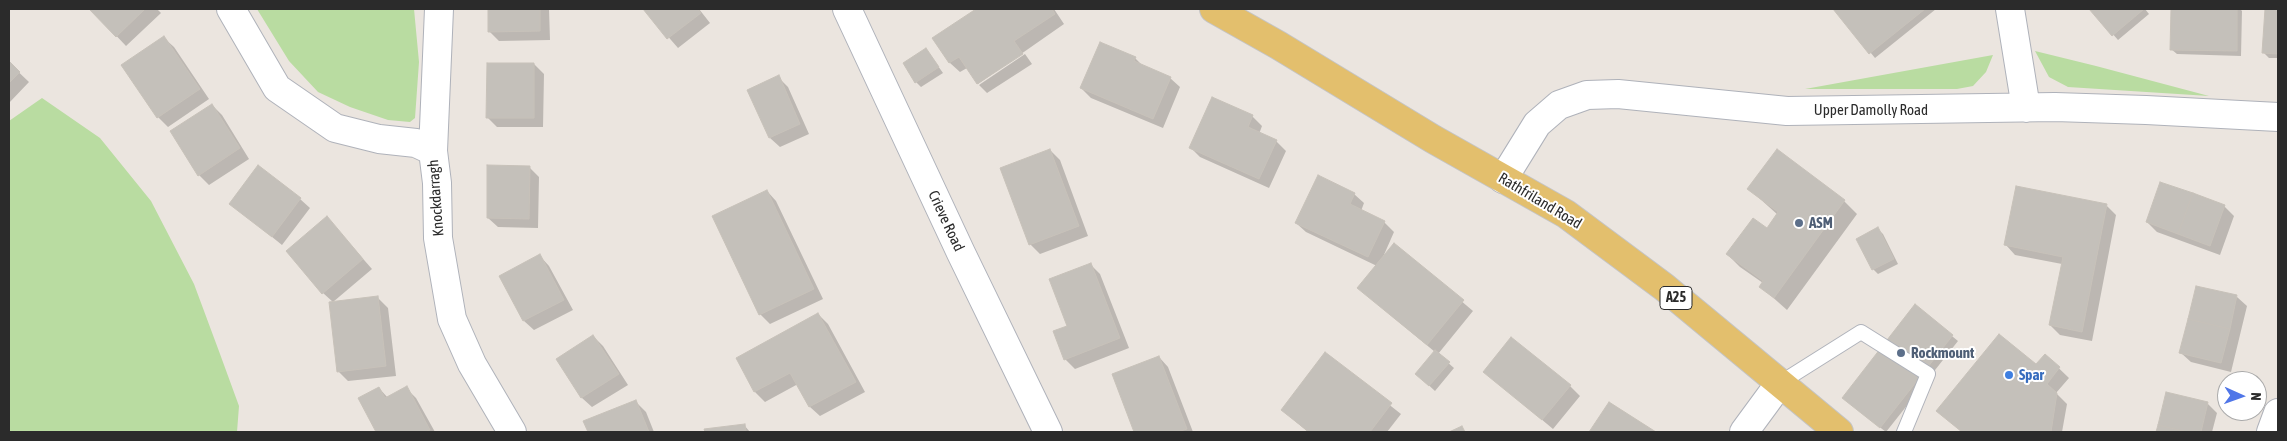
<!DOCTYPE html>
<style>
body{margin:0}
#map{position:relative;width:2287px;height:441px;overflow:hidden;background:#ebe5df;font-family:"Asap Condensed",sans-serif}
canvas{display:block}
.frame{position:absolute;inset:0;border:10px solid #2b2b2b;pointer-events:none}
.north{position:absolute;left:2217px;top:371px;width:50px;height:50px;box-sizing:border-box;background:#fff;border:1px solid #aaa;border-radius:50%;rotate:92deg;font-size:14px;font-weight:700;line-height:20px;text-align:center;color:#2b2b2b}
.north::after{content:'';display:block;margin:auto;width:18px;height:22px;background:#5076e8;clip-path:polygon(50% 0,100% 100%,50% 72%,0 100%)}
</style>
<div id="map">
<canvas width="2287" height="441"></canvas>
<div class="frame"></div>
<div class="north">N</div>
</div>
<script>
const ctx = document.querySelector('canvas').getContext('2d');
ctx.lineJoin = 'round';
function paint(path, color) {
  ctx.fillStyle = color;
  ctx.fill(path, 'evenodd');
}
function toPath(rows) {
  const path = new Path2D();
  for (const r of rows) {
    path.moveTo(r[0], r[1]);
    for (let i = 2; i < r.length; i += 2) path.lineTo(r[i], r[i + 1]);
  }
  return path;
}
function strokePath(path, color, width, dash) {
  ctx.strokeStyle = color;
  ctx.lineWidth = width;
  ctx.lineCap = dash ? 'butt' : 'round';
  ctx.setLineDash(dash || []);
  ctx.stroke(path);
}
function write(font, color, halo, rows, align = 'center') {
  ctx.font = font + ' "Asap Condensed",sans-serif';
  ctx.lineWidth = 4;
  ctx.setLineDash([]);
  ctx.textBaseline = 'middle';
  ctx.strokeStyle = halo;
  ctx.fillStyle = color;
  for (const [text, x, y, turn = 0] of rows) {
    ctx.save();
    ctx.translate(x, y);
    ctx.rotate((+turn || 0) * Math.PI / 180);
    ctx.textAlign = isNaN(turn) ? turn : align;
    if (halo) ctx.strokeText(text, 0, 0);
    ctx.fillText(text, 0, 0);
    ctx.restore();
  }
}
paint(toPath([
 [257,9,414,9,419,62,415,118,410,122,388,120,350,107,318,92,289,61],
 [2035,51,2096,66,2209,96,2068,87,2049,77],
 [1993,55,1986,72,1973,86,1957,89,1805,89],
 [42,98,100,138,151,201,194,284,220,354,239,406,237,432,9,432,9,121]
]), '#b9dca1');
paint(toPath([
 [91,9,157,9,161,13,126,46],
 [489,9,549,9,550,40,499,41,489,31],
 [644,9,699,9,710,23,678,48],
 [978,9,1054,9,1064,24,978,84,967,68,960,72,950,63,934,38],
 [1835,9,1936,9,1875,58],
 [2091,9,2145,9,2149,14,2118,40],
 [2172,9,2240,9,2242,11,2241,56,2177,54,2171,49],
 [2266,9,2278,9,2278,58,2269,58,2264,53],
 [164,38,174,47,209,99,168,127,158,117],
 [926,49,943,73,921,87,916,82],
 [1025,54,1032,64,987,93,979,85],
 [1135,58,1144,67,1170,78,1180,87,1163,128,1091,98,1081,88],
 [9,63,29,82,9,103],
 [534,64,544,74,543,127,497,127,487,117],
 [778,77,788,87,809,134,780,147,770,138],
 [212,105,222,115,249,159,209,185,199,175],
 [1252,116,1262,126,1259,134,1276,141,1286,151,1269,188,1200,157,1190,147],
 [1050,150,1060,160,1088,236,1040,254,1030,244],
 [529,167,539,177,538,228,498,227,488,218],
 [1749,189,1844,201,1857,214,1787,310,1760,286,1763,283,1740,267,1727,254,1767,230,1778,215],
 [767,191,776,201,823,299,770,324,760,314],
 [1354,194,1364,203,1361,211,1384,222,1394,232,1383,257,1394,244,1473,311,1438,354,1454,368,1435,391,1422,379,1435,352,1369,297,1377,266,1306,232,1296,223],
 [300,199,310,208,282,245,230,203],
 [2106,205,2116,215,2092,341,2060,335,2050,325,2062,264,2015,255,2006,245],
 [2224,206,2234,216,2220,255,2157,232,2147,222],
 [336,228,372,269,333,302,323,293],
 [1878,229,1883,234,1898,264,1878,274,1873,269],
 [540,256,549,266,573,310,534,330,524,321,500,276],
 [1090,264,1100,274,1129,348,1075,369,1065,359,1068,326],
 [2197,287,2237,297,2247,306,2231,372,2191,362,2181,353],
 [378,298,388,308,396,376,348,381,338,371],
 [1915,306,1958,341,1886,432,1849,403],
 [818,314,828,324,865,392,820,416,810,407,798,384,765,402,755,392,737,359],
 [593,336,603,346,628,385,592,407,582,398,558,359],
 [1325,354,1401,414,1387,432,1308,432,1282,410],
 [2045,355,2069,378,2056,393,2067,404,2062,432,1962,432,1938,411,2036,366],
 [1159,357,1168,367,1193,432,1136,432,1113,374],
 [1485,372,1570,386,1580,396,1553,429],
 [379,388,388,398,406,388,416,398,435,432,378,432,360,398],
 [2167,393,2207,403,2217,413,2212,432,2157,432],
 [636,402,646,412,654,432,589,432,585,422],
 [1610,403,1653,432,1591,432],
 [744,425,750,432,706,432,706,430]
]), '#0003');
const building = toPath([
 [89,9,145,9,116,37,89,9],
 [488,9,540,9,540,31,488,32,488,9],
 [643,9,698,9,701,13,667,39,643,9],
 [976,9,1052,9,1055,14,1014,41,1023,54,977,84,959,57,949,63,932,38,976,9],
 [1833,9,1925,9,1869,54,1833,9],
 [2089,9,2144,9,2112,36,2089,9],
 [2171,9,2237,9,2237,51,2170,50,2171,9],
 [2265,9,2278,9,2278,54,2262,53,2265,9],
 [164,36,200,89,157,118,121,65,164,36],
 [1100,42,1136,57,1134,61,1171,77,1153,119,1080,88,1100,42],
 [926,48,939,67,915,83,903,63,926,48],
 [9,61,20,72,9,83,9,61],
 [487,63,534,63,534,118,486,118,487,63],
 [779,75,800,124,769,138,747,90,779,75],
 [1212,97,1253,115,1248,127,1277,140,1259,179,1189,148,1212,97],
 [212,104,240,148,198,176,170,131,212,104],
 [1050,149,1079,226,1029,245,1000,168,1050,149],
 [1777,149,1845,200,1774,298,1759,287,1763,281,1726,254,1753,218,1767,228,1778,212,1747,189,1777,149],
 [258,165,301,198,272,237,229,204,258,165],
 [487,165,530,166,529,219,487,218,487,165],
 [1318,175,1355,193,1350,204,1385,221,1368,257,1295,223,1318,175],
 [2160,182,2193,193,2178,234,2146,222,2160,182],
 [2016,186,2107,204,2082,332,2049,325,2063,257,2004,245,2016,186],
 [767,190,814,289,759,315,712,216,767,190],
 [2193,193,2225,205,2210,246,2178,234,2193,193],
 [327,216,363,259,322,294,286,251,327,216],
 [1878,227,1894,259,1872,270,1856,239,1878,227],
 [1394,243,1464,300,1427,345,1357,288,1394,243],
 [540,254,564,300,523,321,499,276,540,254],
 [1091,263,1120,338,1064,360,1053,331,1067,326,1049,279,1091,263],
 [2196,286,2237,295,2230,329,2188,319,2196,286],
 [378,296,386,366,337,372,329,302,378,296],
 [1915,304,1953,335,1880,428,1842,398,1915,304],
 [818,313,856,382,809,407,790,373,754,392,736,358,818,313],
 [2188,319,2230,329,2221,363,2179,353,2188,319],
 [1999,334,2036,364,2045,354,2060,367,2047,384,2057,393,2051,432,1962,432,1936,411,1999,334],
 [593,335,619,374,581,398,556,359,593,335],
 [1511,337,1571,385,1542,420,1483,372,1511,337],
 [1435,350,1450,362,1429,386,1415,374,1435,350],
 [1325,352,1392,403,1370,432,1309,432,1281,410,1325,352],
 [1159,356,1187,429,1177,432,1134,432,1112,374,1159,356],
 [407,386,430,430,425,432,376,432,358,398,379,387,385,398,407,386],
 [2166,392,2208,402,2201,432,2187,432,2158,425,2166,392],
 [636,400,649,432,588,432,583,421,636,400],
 [1609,402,1656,432,1589,432,1609,402],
 [745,424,746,432,705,432,704,429,745,424],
 [2158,425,2187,432,2156,432,2158,425],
 [1462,426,1465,432,1449,432,1462,426]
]);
paint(building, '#c4c0ba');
strokePath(building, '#c7c1b9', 1);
const lane = toPath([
 [1780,383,1861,332,1928,374,1904,432]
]);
const street = toPath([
 [231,9,277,88,335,128,379,139,416,143,433,151,437,183,438,238,452,319,472,364,512,432],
 [847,9,961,253,1048,432],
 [2010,9,2026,108],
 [433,151,439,9],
 [1503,179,1537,124,1559,105,1587,95,1618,94,1787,111,2055,107,2146,110,2278,117],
 [1744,432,1780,383],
 [2271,432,2278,413]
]);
const primary = toPath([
 [1214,9,1278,45,1433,139,1566,214,1664,287,1839,432]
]);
strokePath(lane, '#afb2ba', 16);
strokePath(street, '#afb2ba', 30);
strokePath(primary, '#c4c4c4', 30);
strokePath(lane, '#fff', 14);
strokePath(street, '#fff', 28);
strokePath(primary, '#e3bf6d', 28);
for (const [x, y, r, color] of [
 [1799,223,5,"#5c6f8a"],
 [1901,353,5,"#5c6f8a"],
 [2009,375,5,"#3f7fe0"]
]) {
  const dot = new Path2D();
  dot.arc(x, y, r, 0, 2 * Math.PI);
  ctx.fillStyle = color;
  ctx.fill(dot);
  strokePath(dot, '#fff', 2);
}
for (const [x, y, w] of [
 [1676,298,32]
]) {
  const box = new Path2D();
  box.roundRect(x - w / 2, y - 11.5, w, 23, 4);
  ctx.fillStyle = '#fff';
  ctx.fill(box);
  strokePath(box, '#2b2b2b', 1);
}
write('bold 14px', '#2b2b2b', null, [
 ["A25",1676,298]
]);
write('15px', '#2b2b2b', '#fff', [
 ["Upper Damolly Road",1871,110],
 ["Knockdarragh",436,198,-94],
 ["Rathfriland Road",1540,201,31],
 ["Crieve Road",946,221,65]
]);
write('bold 15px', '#4e5e75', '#fff', [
 ["ASM",1809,223],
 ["Rockmount",1911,353]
], 'left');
write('bold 15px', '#366cbe', '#fff', [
 ["Spar",2019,375]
], 'left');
</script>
